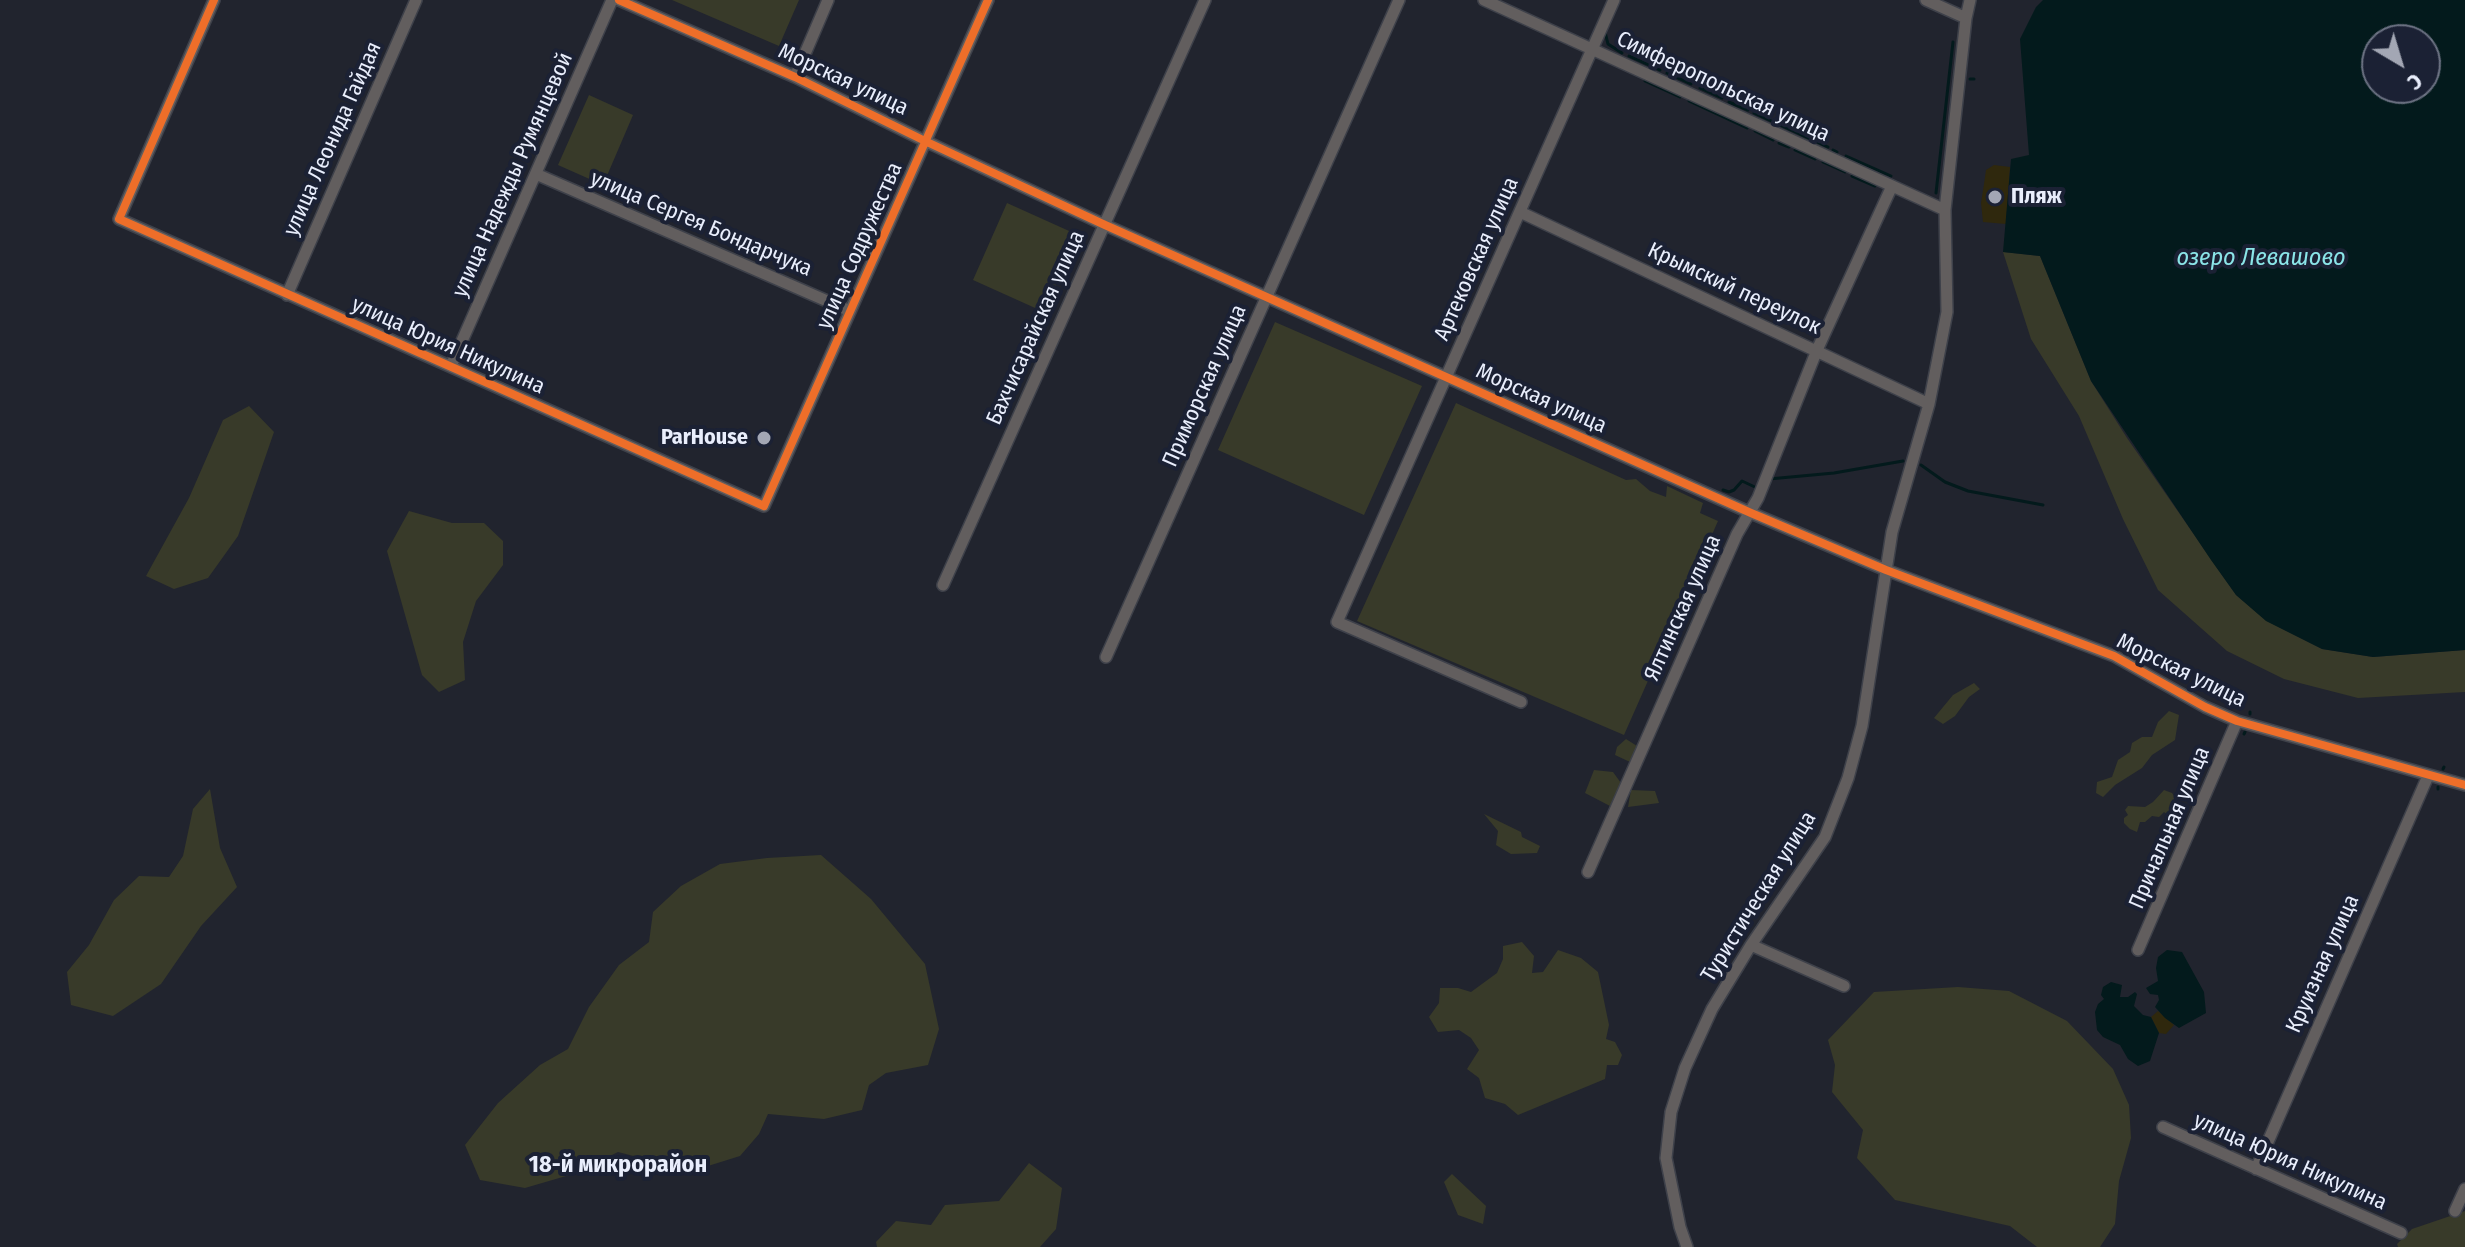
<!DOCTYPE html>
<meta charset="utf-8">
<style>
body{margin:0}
#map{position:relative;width:2465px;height:1247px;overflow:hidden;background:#21242e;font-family:"Fira Sans Condensed",sans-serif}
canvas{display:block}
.north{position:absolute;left:2361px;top:24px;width:80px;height:80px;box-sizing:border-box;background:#1b2134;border:2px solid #6d7384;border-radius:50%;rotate:142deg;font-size:22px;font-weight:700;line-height:32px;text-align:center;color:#e9eefc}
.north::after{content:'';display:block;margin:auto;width:28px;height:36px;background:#a3a7b4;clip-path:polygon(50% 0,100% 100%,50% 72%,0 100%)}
</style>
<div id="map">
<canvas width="2465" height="1247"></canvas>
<div class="north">С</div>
</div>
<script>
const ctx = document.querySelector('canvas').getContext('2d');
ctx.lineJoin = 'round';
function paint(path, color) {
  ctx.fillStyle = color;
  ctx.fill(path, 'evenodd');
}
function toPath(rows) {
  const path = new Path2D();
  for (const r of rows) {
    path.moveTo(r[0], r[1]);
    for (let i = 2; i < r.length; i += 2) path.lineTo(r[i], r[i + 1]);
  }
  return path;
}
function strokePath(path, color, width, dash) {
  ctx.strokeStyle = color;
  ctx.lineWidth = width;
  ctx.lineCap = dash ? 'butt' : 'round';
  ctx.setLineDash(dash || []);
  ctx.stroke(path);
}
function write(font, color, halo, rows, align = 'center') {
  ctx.font = font + ' "Fira Sans Condensed",sans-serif';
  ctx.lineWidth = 8;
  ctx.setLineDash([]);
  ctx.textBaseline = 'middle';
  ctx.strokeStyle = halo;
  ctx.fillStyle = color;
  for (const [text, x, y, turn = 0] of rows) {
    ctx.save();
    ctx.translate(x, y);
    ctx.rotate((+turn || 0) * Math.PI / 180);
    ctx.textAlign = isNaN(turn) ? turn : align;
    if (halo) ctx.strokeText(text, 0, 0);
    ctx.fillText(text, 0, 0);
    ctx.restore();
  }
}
paint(toPath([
 [672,0,799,0,779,46],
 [589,95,633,115,603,185,558,165],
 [1007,203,1078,235,1044,312,973,280],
 [2003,252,2040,256,2091,381,2127,438,2236,595,2267,621,2322,649,2373,657,2465,650,2465,692,2358,698,2284,679,2227,651,2158,590,2123,519,2079,416,2031,339],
 [1275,322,1422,386,1364,515,1218,450],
 [1456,403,1626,480,1636,479,1650,491,1666,497,1667,486,1703,503,1700,513,1718,521,1696,571,1707,576,1703,580,1693,579,1624,735,1357,621],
 [249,406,274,432,238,536,208,578,174,589,146,576,189,498,223,420],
 [409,511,452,523,484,523,503,541,503,565,476,601,463,642,465,680,439,692,422,675,387,551],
 [1974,683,1980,689,1969,697,1955,716,1943,724,1934,718,1953,695],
 [2169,711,2179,715,2175,740,2152,755,2142,768,2115,785,2103,797,2096,793,2097,782,2112,777,2118,760,2130,752,2132,743,2142,737,2152,737,2158,722],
 [1626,739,1637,746,1630,762,1615,755,1617,747],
 [1594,770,1613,772,1621,783,1610,806,1585,793],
 [210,789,220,848,237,887,201,926,161,984,113,1016,71,1005,67,972,89,945,114,900,139,876,169,877,183,856,193,809],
 [1631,790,1655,791,1659,803,1628,807],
 [2164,790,2172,793,2178,802,2181,819,2175,821,2164,812,2159,817,2152,816,2145,822,2140,822,2137,832,2130,829,2124,823,2124,818,2128,815,2125,810,2128,806,2145,807,2153,802],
 [1484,814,1521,832,1522,837,1540,846,1537,853,1511,854,1496,845,1498,831],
 [821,855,871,899,925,964,939,1029,928,1065,886,1073,869,1085,862,1110,824,1119,768,1114,759,1134,740,1156,692,1171,618,1152,573,1174,525,1188,480,1180,465,1145,498,1103,540,1065,568,1049,589,1007,619,965,649,942,653,912,681,886,720,864,767,858],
 [1522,942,1534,956,1532,973,1543,972,1558,950,1581,958,1598,972,1609,1025,1606,1039,1615,1042,1622,1055,1618,1065,1607,1065,1605,1079,1518,1115,1505,1104,1485,1098,1479,1078,1467,1069,1479,1050,1471,1038,1459,1030,1438,1032,1429,1017,1439,1003,1440,988,1458,988,1471,992,1497,973,1503,959,1503,946],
 [1958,987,2009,991,2067,1021,2113,1069,2129,1105,2131,1138,2119,1181,2115,1224,2100,1247,2037,1247,2010,1226,1895,1200,1857,1158,1863,1130,1832,1092,1835,1065,1828,1040,1874,992],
 [1029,1163,1062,1188,1056,1229,1040,1247,877,1247,876,1242,896,1221,931,1225,945,1205,999,1201],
 [1452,1174,1486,1206,1483,1224,1458,1215,1444,1182],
 [2465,1211,2465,1247,2398,1247,2397,1244,2412,1229]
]), '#383a29');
paint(toPath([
 [1994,165,2010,167,2006,224,1983,222,1981,203,1984,184,1986,170],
 [2158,1011,2174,1025,2166,1034,2159,1033,2151,1017]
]), '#2f280d');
paint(toPath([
 [2043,0,2465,0,2465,650,2373,657,2322,649,2266,621,2236,595,2211,560,2091,381,2040,256,2003,252,2011,159,2029,155,2020,39,2036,7],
 [2425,40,2425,88,2377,88,2377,40],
 [2167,950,2182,952,2204,992,2206,1013,2179,1028,2165,1018,2155,1007,2159,1000,2158,995,2150,994,2146,988,2158,981,2156,968,2158,957],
 [2111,982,2122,985,2120,997,2128,997,2135,992,2137,994,2134,1006,2143,1015,2151,1017,2159,1033,2150,1061,2138,1066,2128,1059,2120,1045,2103,1037,2097,1030,2095,1012,2098,1004,2104,999,2101,995,2103,987]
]), '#031a1c');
strokePath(toPath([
 [1605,32,1608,44,1622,53],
 [1629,56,1660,70],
 [1667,73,1691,84],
 [1970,79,1974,79],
 [1645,81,1680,97],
 [1700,88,1722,98],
 [1689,101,1747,128],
 [1729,102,1748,110],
 [1754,113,1828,147],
 [1755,131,1773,140],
 [1779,143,1789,147],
 [1795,150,1815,159],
 [1833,150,1837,152],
 [1846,156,1891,176],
 [1823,162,1845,172],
 [1852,176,1875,186],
 [1936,193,1953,42],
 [1921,465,1945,482,1968,491,2043,505],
 [1769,479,1834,473,1903,461],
 [1723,490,1729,492,1734,490,1742,481,1757,488],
 [2250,714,2250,712],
 [2244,734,2245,732],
 [2443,769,2444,767],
 [2438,789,2438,787]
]), '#031a1c', 3);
const minor = toPath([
 [214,0,119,219,764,506,988,0],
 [619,0,795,77,927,142,1105,225,1751,513,1886,570,2114,656,2205,707,2237,721,2465,785],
 [1484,0,1945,210],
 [1926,0,1966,18],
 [795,77,828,0],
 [536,174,850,311],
 [1520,212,1929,404],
 [287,295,416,0],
 [451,366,612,0],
 [943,585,1205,0],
 [1106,657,1399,0],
 [1521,702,1337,622,1614,0],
 [1588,872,1737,534,1758,498,1817,350,1892,186],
 [1751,945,1844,986],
 [2138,950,2237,721],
 [2163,1127,2401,1233],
 [2256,1169,2428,776],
 [2455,1211,2465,1189],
 [1687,1247,1680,1227,1666,1158,1671,1112,1685,1068,1712,1009,1751,945,1825,837,1848,778,1862,726,1892,532,1929,404,1947,312,1945,210,1966,18,1970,0]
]);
strokePath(minor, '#3e414a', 14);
strokePath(minor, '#625e5e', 11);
strokePath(toPath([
 [214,0,119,219,764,506,988,0],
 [619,0,795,77,927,142,1105,225,1751,513,1886,570,2114,656,2205,707,2237,721,2465,785]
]), '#ee6e29', 8);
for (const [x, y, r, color] of [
 [1995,197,8,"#a3a7b4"],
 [764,438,8,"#a3a7b4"]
]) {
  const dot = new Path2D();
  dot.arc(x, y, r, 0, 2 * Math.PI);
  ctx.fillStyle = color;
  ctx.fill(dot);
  strokePath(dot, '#1b2134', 3);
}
write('22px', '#e9eefc', '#1b2134', [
 ["Морская улица",843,80,25],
 ["Симферопольская улица",1723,87,25],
 ["улица Леонида Гайдая",333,139,-66],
 ["улица Надежды Румянцевой",513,175,-66],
 ["улица Сергея Бондарчука",701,224,23],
 ["улица Содружества",860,246,-66],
 ["Артековская улица",1477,259,-66],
 ["Крымский переулок",1734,289,25],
 ["Бахчисарайская улица",1036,328,-66],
 ["улица Юрия Никулина",448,346,24],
 ["Приморская улица",1205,386,-66],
 ["Морская улица",1541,399,24],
 ["Ялтинская улица",1683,608,-66],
 ["Морская улица",2181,671,26],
 ["Причальная улица",2170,828,-67],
 ["Туристическая улица",1759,897,-58],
 ["Круизная улица",2323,964,-66],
 ["улица Юрия Никулина",2290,1162,24]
]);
write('bold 22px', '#e9eefc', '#1b2134', [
 ["Пляж",2011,197],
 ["ParHouse",748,438,"right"]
], 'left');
write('italic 24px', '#8be5e8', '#1b2134', [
 ["озеро Левашово",2261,258]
]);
write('bold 24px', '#e9eefc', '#1b2134', [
 ["18-й микрорайон",618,1165]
]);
</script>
